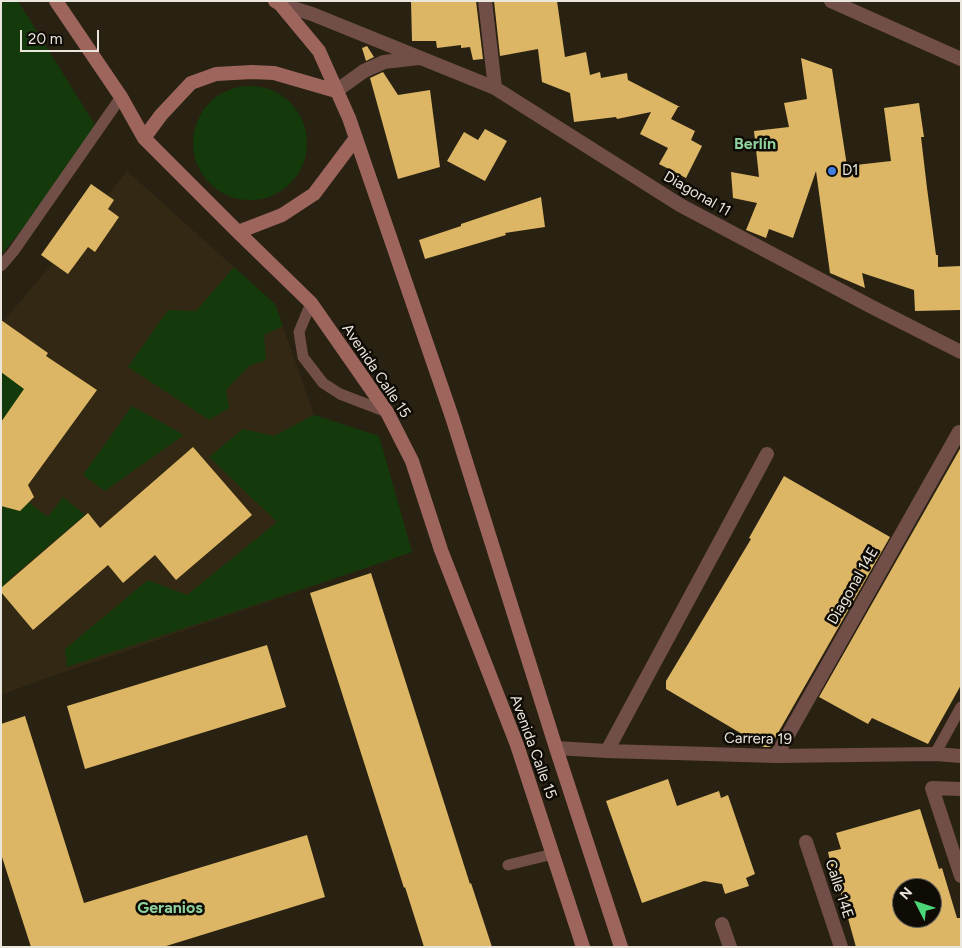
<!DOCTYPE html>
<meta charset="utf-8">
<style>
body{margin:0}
#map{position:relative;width:962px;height:948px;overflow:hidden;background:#292213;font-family:Figtree,sans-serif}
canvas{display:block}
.frame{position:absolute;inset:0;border:2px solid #ebe6dd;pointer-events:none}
.north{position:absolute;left:892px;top:878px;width:50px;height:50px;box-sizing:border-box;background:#0f0c06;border:1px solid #67635c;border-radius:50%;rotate:311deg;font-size:14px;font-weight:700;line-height:20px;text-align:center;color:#ebe6dd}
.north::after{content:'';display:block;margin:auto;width:18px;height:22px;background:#4bd677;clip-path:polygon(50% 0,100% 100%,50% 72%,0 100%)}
.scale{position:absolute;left:20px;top:30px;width:79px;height:22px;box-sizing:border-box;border:2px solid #ebe6dd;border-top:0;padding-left:6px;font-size:15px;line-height:18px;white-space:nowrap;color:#ebe6dd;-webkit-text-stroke:4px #0f0c06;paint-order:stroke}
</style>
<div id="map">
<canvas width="962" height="948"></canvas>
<div class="frame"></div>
<div class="north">N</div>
<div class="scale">20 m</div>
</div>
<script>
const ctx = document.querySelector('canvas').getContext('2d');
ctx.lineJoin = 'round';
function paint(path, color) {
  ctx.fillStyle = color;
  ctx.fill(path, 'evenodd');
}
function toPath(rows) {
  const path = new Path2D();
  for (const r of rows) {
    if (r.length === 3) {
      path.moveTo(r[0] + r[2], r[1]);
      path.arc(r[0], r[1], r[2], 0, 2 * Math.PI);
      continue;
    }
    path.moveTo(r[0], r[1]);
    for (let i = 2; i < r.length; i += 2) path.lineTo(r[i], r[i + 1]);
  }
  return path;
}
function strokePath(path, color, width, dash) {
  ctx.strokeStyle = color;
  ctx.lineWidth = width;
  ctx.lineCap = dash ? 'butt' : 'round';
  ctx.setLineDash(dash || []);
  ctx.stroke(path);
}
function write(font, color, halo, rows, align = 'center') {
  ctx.font = font + ' Figtree,sans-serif';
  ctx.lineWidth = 5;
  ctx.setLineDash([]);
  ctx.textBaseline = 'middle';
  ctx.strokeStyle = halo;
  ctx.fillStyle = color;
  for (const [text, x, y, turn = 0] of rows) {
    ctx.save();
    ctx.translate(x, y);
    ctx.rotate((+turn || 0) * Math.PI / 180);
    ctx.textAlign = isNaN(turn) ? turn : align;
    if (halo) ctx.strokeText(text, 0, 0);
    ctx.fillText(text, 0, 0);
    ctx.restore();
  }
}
paint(toPath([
 [127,171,275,304,314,415,379,436,412,552,38,681,1,695,1,324,52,264]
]), '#322813');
paint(toPath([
 [1,1,18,1,100,133,1,255],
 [250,143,57],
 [234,267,275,304,283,326,264,335,266,360,249,366,226,390,229,408,209,420,128,367,168,310,196,311],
 [1,336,54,371,1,447],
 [132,406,184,435,105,491,83,475],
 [314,415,379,436,412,552,324,582,67,667,65,649,148,580,187,595,277,522,209,457,243,429,274,436],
 [1,451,4,483,48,517,63,497,85,515,14,575,1,588]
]), '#14390a');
paint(toPath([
 [411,1,476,1,483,59,473,60,470,47,461,48,461,45,437,48,436,41,412,41],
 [494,1,557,1,565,57,586,52,590,75,600,72,601,78,627,73,628,80,680,107,678,107,671,119,695,131,691,140,702,146,686,178,659,164,668,148,640,134,651,112,617,119,616,117,574,122,570,93,542,82,538,49,500,56],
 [367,46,374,57,366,61,362,48],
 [801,58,832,69,847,166,891,161,884,108,919,103,924,137,921,137,927,188,936,255,938,255,938,267,961,266,961,310,915,311,914,290,862,273,865,288,830,273,816,171,793,238,769,229,766,238,746,230,757,203,733,198,731,172,759,177,754,131,789,127,784,103,807,99],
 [383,72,398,95,430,90,440,167,398,179,370,78],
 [485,129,507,141,485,181,447,161,464,132,478,140],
 [91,184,114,200,108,209,119,217,95,252,88,247,68,274,41,255],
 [541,197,545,227,505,233,506,235,425,259,419,240,461,226,461,224],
 [1,320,48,353,46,356,97,390,28,485,34,497,20,511,1,506,1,422,24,389,1,372],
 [193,447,252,515,176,580,155,555,123,583,108,565,33,630,1,592,1,588,88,513,100,528],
 [961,447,961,685,928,744,872,718,868,724,819,697],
 [784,476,890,537,770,747,764,747,666,689,666,681,751,539,749,538],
 [371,573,470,884,471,883,492,947,424,947,405,887,404,888,310,593],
 [267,645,286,707,85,769,67,706],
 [25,716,84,903,307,835,325,897,163,947,31,947,1,854,1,724],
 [668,779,677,806,719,791,721,798,728,795,755,874,746,878,749,886,725,894,722,884,704,881,642,903,606,801],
 [920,809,939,869,942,868,957,918,961,918,961,947,856,947,837,879,834,879,828,852,841,849,836,833],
 [902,888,932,888,932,918,902,918]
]), '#dcb664');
strokePath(toPath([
 [1,266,13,252,121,97],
 [311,303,299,332,303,357,323,383,340,394,387,412],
 [935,754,961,707],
 [508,865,553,854]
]), '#714e48', 11);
strokePath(toPath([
 [485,1,495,88],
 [831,1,961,59],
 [556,748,607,751,776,756,935,754,961,756],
 [607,751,767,454],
 [776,756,959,432],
 [961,789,932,788,961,876],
 [806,842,841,947],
 [722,924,730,947]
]), '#714e48', 14);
strokePath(toPath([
 [280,4,312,14,495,88,680,205,872,307,961,352],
 [336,91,364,71,384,62,419,58]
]), '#714e48', 14);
strokePath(toPath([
 [56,1,121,97,144,138,238,232,311,303,387,412,412,461,441,550,517,745,583,947],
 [275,1,280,4,319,51,349,118,452,417,556,748,621,947],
 [144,138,161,115,191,83,216,74,252,72,274,73,336,91],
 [238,232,282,215,314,194,356,138]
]), '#9e655d', 14);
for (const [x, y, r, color] of [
 [832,171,5,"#3f7fe0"]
]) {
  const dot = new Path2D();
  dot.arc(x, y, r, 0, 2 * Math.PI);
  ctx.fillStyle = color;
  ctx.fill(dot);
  strokePath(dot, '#0f0c06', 2);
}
write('15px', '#ebe6dd', '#0f0c06', [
 ["D1",842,171]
], 'left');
write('15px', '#ebe6dd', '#0f0c06', [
 ["Diagonal 11",697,194,30],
 ["Avenida Calle 15",376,371,56],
 ["Diagonal 14E",853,586,-60],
 ["Carrera 19",758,739,1],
 ["Avenida Calle 15",533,747,70],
 ["Calle 14E",839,889,72]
]);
write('bold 16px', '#8fd19d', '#0f0c06', [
 ["Berlín",755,144],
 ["Geranios",170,908]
]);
</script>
